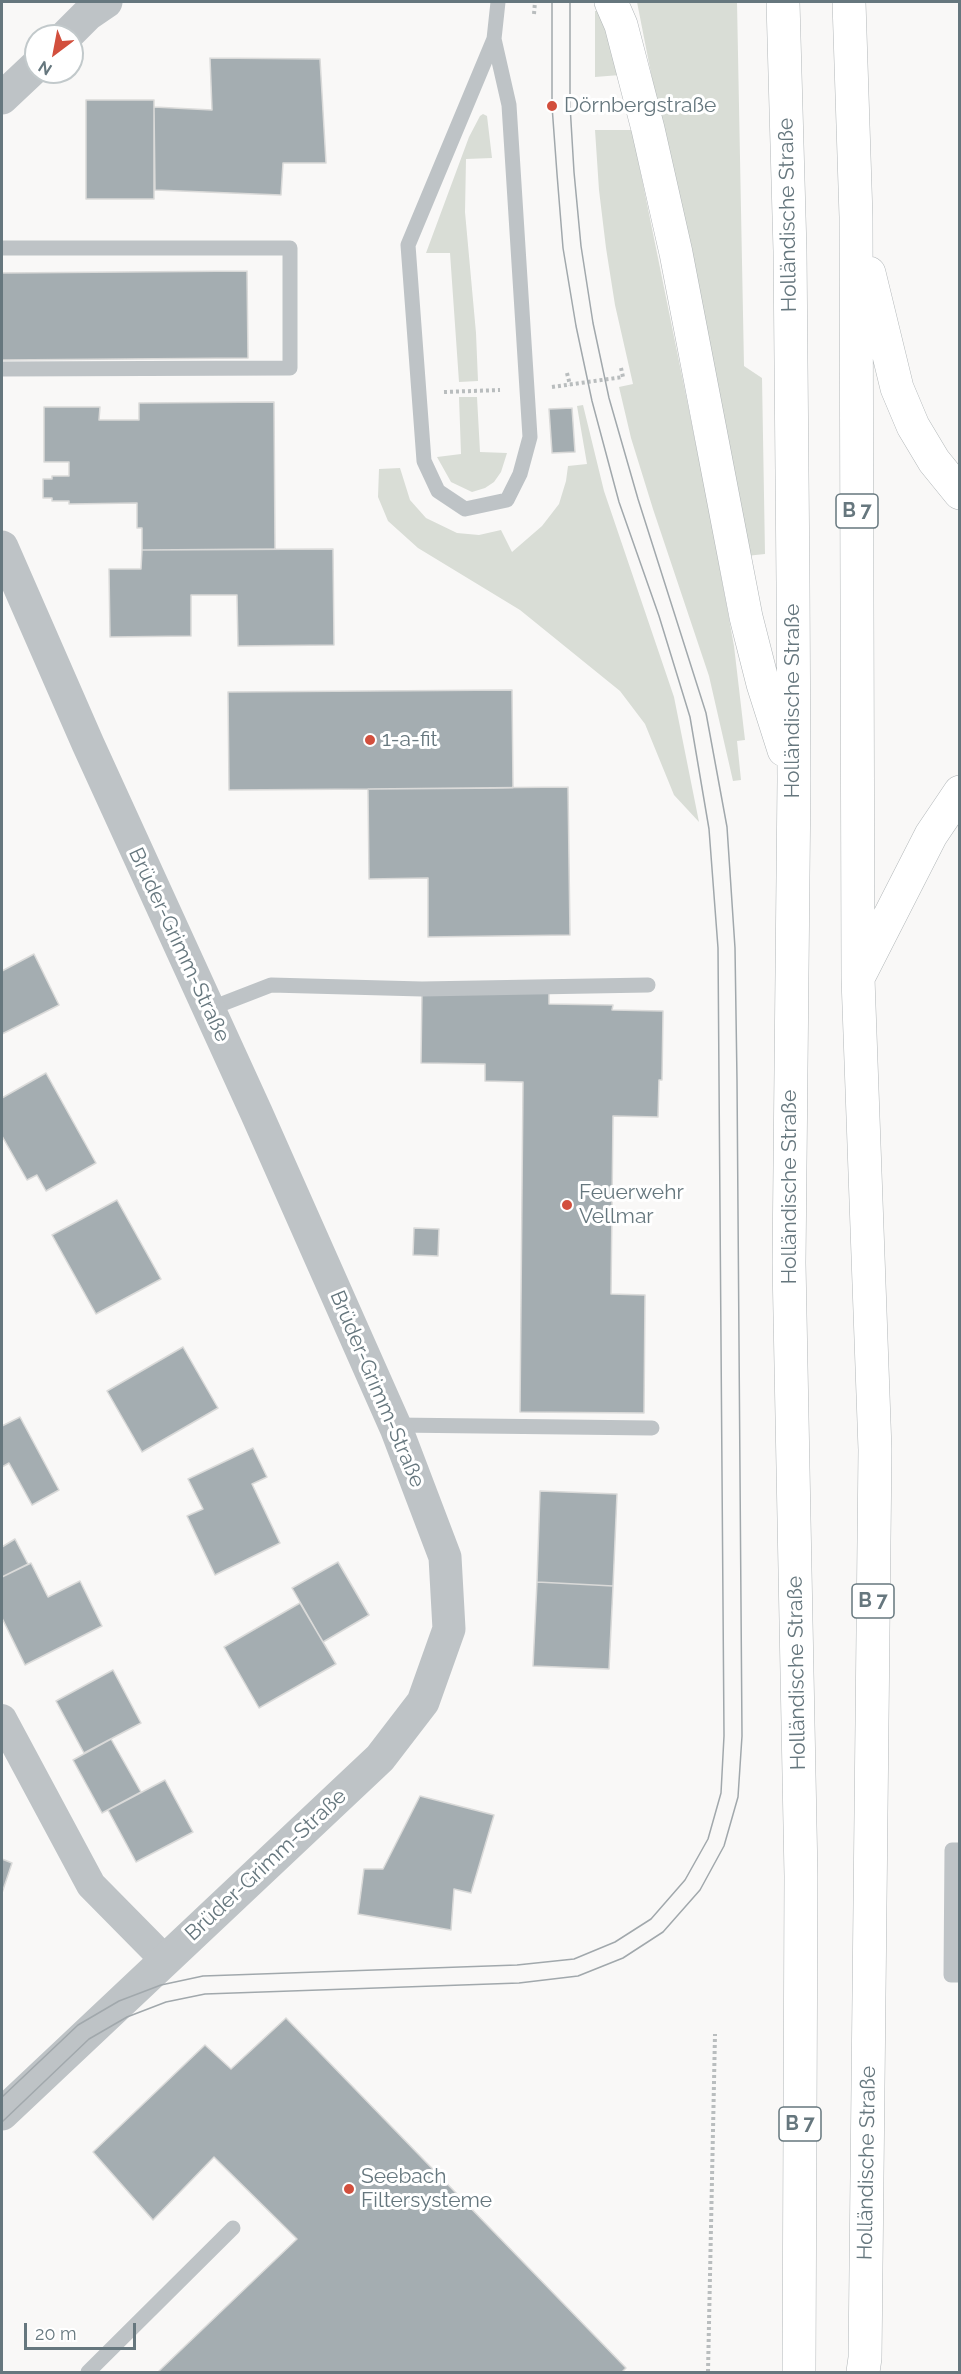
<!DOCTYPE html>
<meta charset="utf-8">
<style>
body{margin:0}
#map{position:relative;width:961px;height:2374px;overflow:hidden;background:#f9f8f7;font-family:Raleway,sans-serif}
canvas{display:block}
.frame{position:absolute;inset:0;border:3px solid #66777e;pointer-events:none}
.north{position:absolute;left:24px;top:24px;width:60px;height:60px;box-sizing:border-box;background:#fff;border:2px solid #c2c9cb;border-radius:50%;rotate:212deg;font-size:16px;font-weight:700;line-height:24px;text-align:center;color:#66777e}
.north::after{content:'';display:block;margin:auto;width:21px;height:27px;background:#d24f3d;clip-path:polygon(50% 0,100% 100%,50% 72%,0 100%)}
.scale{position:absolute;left:24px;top:2323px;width:112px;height:27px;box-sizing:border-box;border:3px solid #66777e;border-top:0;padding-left:8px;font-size:18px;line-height:21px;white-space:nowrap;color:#66777e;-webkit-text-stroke:4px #fff;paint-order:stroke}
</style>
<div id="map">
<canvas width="961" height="2374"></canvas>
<div class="frame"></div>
<div class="north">N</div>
<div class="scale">20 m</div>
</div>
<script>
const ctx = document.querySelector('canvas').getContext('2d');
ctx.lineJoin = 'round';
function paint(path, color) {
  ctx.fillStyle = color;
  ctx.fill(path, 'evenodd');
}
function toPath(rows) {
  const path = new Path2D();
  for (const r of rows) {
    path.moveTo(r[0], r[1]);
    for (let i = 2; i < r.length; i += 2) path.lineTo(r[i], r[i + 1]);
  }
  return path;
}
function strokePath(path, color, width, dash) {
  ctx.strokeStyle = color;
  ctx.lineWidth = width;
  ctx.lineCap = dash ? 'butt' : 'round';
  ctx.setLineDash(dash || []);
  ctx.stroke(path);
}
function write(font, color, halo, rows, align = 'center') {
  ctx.font = font + ' Raleway,sans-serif';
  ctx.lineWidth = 6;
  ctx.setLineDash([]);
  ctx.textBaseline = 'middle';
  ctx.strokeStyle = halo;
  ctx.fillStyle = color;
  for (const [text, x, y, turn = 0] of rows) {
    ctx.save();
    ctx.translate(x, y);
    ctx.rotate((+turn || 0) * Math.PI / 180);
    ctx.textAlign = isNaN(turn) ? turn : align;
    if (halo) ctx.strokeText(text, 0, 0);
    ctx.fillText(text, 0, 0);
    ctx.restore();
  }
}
paint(toPath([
 [637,2,737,2,744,366,762,378,765,554,746,556],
 [595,11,603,11,620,75,595,77],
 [483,114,487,116,492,158,466,159,465,212,476,333,478,381,459,382,450,253,426,253,469,137,480,116],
 [595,130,632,130,708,504,734,646,745,740,737,741,741,780,733,781,709,676,653,509,631,438,619,387,633,384,615,305,606,248,599,190],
 [459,397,477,397,480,452,507,453,501,472,494,482,485,488,472,492,451,482,437,457,461,454],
 [583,405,604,491,674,697,699,822,674,795,645,724,620,691,520,610,418,548,388,521,378,497,379,469,400,468,410,500,426,518,457,533,479,535,501,530,512,552,542,526,559,504,566,481,568,466,587,464,577,406]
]), '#d9ddd6');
const building = toPath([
 [210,58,320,59,326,163,283,163,281,195,155,190,154,107,212,110,210,58],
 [86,100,154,100,154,199,86,199,86,100],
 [247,271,248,358,2,360,2,273,247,271],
 [274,402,275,549,142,550,142,528,137,528,137,503,69,504,69,501,52,501,52,498,43,498,43,479,52,479,52,476,69,476,69,462,44,462,44,407,100,407,99,420,139,420,139,403,274,402],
 [572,408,575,452,552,453,549,409,572,408],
 [333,549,334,645,238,646,237,595,191,595,191,636,110,637,109,569,141,569,142,550,333,549],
 [512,690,513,788,229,790,228,692,512,690],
 [568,787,570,935,428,937,428,878,369,879,368,789,568,787],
 [34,954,59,1005,2,1034,2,971,34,954],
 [422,989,549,991,549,1004,613,1005,612,1010,663,1011,662,1080,659,1080,658,1117,613,1116,611,1294,645,1295,644,1413,520,1412,523,1082,485,1081,485,1064,421,1063,422,989],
 [46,1073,96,1163,46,1191,37,1175,27,1180,2,1136,2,1098,46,1073],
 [117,1200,161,1279,96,1314,52,1235,117,1200],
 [414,1228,439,1229,438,1256,413,1255,414,1228],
 [183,1347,218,1408,142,1452,107,1391,183,1347],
 [20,1417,59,1490,32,1505,9,1463,2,1467,2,1426,20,1417],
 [253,1448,267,1477,252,1484,280,1543,215,1575,187,1516,203,1509,188,1479,253,1448],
 [540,1491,617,1494,613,1586,537,1582,540,1491],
 [15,1539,28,1564,2,1577,2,1547,15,1539],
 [338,1562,369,1615,323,1642,292,1588,338,1562],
 [31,1563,48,1597,80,1581,102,1626,25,1665,2,1618,2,1577,31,1563],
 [537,1582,613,1586,609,1669,533,1666,537,1582],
 [300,1603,336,1664,259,1708,224,1647,300,1603],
 [113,1670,141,1723,84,1753,56,1701,113,1670],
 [111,1739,141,1792,102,1813,73,1760,111,1739],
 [165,1780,193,1832,136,1862,108,1810,165,1780],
 [420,1796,494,1815,471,1893,454,1889,451,1930,358,1914,364,1869,383,1869,420,1796],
 [2,1859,12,1863,2,1893,2,1859],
 [286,2018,626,2368,622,2372,158,2372,297,2239,214,2157,153,2220,93,2152,205,2045,231,2069,286,2018]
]);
paint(building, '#a4adb1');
strokePath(building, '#dadad9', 1.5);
const trunk = toPath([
 [611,2,621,25,648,129,676,253,746,617,763,684,784,750],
 [783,2,790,251,793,582,794,780,789,1263,801,1876,799,2372],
 [849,2,856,217,858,978,875,1450,865,2358,863,2372],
 [869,273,897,388,913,426,934,461,960,493],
 [860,974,931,835,960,792]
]);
strokePath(trunk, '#b2b7b9', 34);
strokePath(toPath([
 [534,14,535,2],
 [567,373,570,385],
 [552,387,623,377,621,368],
 [444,392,500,390],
 [708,2372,715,2034]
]), '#b9bdbe', 4, [3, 3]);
strokePath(toPath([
 [494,39,408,245,424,461,438,491,465,509,507,500,520,474,530,437,509,105,494,39,498,2],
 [2,248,290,248,290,368,2,369],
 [209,1009,271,985,422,989,648,985],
 [395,1425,652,1428],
 [960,1850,952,1850,951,1975,960,1975],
 [88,2372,233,2228]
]), '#bec3c6', 15);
strokePath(toPath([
 [2,1719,91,1885,165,1960]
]), '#bec3c6', 30);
strokePath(toPath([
 [66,36,87,15,106,2],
 [2,98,36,66],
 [2,547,88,744,256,1112,396,1428,445,1557,449,1629,423,1702,380,1758,2,2114]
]), '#bec3c6', 33);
strokePath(trunk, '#fff', 33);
strokePath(toPath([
 [2,2097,78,2025,119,2001,161,1985,203,1976,517,1965,574,1959,615,1942,651,1919,685,1880,708,1839,721,1793,724,1736,718,948,709,829,690,717,659,616,619,502,592,401,576,326,563,248,557,174,552,106,552,2],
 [2,2122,89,2039,127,2017,166,2002,205,1994,519,1983,578,1976,623,1958,663,1932,700,1890,724,1846,738,1797,742,1736,737,1080,735,948,727,827,706,713,638,499,609,398,593,323,581,246,574,172,570,105,570,2]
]), '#a1a8ac', 1.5);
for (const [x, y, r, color] of [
 [552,106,6,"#d24f3d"],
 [370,740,6,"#d24f3d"],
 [567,1205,6,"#d24f3d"],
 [349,2189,6,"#d24f3d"]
]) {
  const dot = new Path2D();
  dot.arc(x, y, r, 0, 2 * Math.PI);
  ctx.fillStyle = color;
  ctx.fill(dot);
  strokePath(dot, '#fff', 2);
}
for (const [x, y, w] of [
 [857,511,42],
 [873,1601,42],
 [800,2124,42]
]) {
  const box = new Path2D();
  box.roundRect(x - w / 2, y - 17, w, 34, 4.5);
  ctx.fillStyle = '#fff';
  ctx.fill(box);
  strokePath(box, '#66777e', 1.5);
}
write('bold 20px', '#66777e', null, [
 ["B 7",857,511],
 ["B 7",873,1601],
 ["B 7",800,2124]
]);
write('21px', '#66777e', '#fff', [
 ["Dörnbergstraße",564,106],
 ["1-a-fit",382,740],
 ["Feuerwehr",579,1193],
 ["Vellmar",579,1217],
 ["Seebach",361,2177],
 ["Filtersysteme",361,2201]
], 'left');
write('21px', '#66777e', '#fff', [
 ["Holländische Straße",788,215,-91],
 ["Holländische Straße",793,701,-90],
 ["Brüder-Grimm-Straße",179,945,65],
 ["Holländische Straße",790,1187,-90],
 ["Brüder-Grimm-Straße",377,1389,67],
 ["Holländische Straße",797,1673,-91],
 ["Brüder-Grimm-Straße",266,1865,-43],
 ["Holländische Straße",867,2163,-89]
]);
</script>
